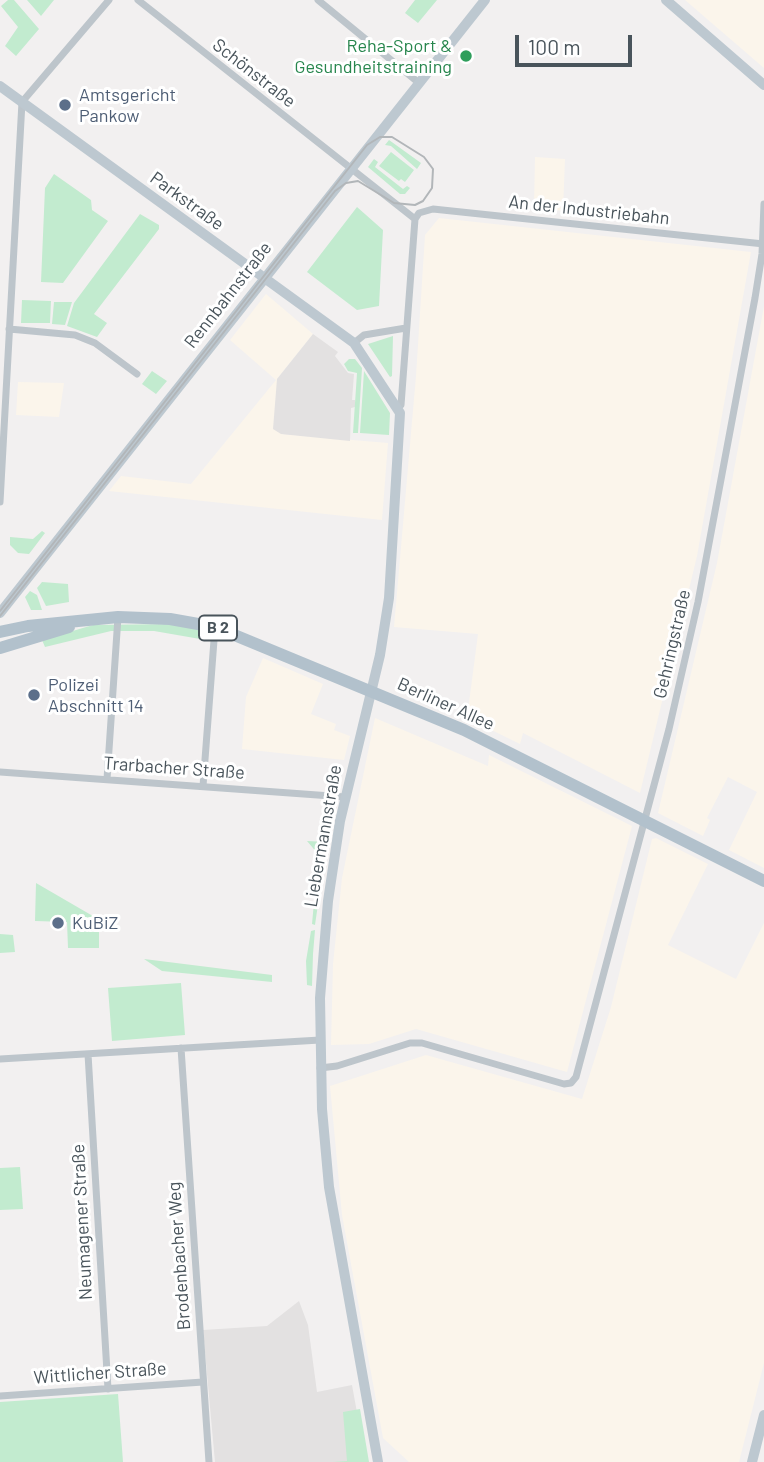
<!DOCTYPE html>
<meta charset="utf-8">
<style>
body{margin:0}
#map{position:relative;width:764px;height:1462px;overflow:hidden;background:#f2f0f0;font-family:Barlow,sans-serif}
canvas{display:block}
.scale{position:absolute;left:515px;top:35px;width:117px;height:32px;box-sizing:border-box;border:4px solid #49545b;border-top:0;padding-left:9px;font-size:21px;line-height:24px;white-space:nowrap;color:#49545b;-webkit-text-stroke:5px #fff;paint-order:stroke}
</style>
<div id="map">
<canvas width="764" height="1462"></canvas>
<div class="scale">100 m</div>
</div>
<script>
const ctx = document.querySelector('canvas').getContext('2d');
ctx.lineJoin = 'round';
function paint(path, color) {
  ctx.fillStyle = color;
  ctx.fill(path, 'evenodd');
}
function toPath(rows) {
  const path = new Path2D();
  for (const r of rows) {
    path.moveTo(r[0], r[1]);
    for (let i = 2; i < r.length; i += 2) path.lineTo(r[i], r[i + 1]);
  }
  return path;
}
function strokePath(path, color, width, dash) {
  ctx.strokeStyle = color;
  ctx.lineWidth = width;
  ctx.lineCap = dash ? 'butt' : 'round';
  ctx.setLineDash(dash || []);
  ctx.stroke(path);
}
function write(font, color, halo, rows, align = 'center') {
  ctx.font = font + ' Barlow,sans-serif';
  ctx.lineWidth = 6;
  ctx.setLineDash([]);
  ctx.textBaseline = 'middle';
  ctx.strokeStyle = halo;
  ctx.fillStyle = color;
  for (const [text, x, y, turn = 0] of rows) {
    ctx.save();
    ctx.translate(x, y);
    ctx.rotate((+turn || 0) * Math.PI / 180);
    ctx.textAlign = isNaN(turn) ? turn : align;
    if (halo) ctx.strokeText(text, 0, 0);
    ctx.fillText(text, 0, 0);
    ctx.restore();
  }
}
paint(toPath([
 [685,0,764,0,764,68],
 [535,157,565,159,563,211,534,207],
 [439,218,751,252,697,556,640,793,523,733,520,744,467,718,478,634,394,627,416,376,425,235],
 [266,294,313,334,277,379,281,434,388,443,382,520,109,491,121,476,191,484,276,380,230,340],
 [764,306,764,868,729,850,757,792,728,777,707,818,710,820,703,836,658,813,717,563],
 [18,382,64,383,59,417,16,415],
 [263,658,323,684,311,714,336,724,334,730,350,736,344,760,242,749,246,697],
 [375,718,488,766,489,755,632,826,567,1072,416,1029,369,1044,331,1045,333,964,342,878],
 [656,838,708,864,668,945,736,979,764,923,764,1363,739,1462,409,1462,383,1438,342,1215,330,1086,426,1055,582,1099,611,1007,652,839]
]), '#fbf5eb');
paint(toPath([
 [313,334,338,352,335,356,348,373,354,374,352,400,355,400,355,407,351,408,350,441,281,434,273,429,277,379],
 [299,1301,308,1325,317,1392,352,1385,366,1462,215,1462,203,1330,267,1326]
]), '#e3e1e1');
paint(toPath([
 [8,0,14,0,39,29,16,56,5,46,18,27,1,6],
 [27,0,54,0,41,16],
 [415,0,437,0,418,23,405,13],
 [389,140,421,163,417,169,391,146,385,145],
 [391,152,414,170,405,182,401,179,399,181,379,166],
 [374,159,378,162,375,167,403,189,407,186,410,188,405,194,400,194,368,167],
 [54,174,91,200,92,210,108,221,63,283,41,282,45,188],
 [357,207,383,230,379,306,357,310,307,272],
 [140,214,159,225,159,229,94,314,107,323,97,337,67,326,74,303],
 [22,300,51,301,50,323,21,323],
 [54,302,72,302,65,325,52,324],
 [393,336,392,376,390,377,368,344],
 [349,359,355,359,362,368,358,433,353,433,357,373,348,371,344,364],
 [152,371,167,381,156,394,142,384],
 [364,371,390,413,389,435,360,433],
 [42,531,45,533,29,554,18,553,10,545,10,537,33,539],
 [42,582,68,584,69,602,46,606,37,588],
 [30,591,37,595,42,610,31,610,25,597],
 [172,624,207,631,206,640,154,631,111,631,45,647,42,640,93,625],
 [307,841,327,842,315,925,312,924,317,870,314,858,318,854],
 [36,883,98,919,105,926,99,932,99,948,68,948,67,922,35,921],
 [315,930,313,954,312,986,307,985,306,961,311,931],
 [0,934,13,935,15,952,0,953],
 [144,959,272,975,272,982,162,971],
 [181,983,185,1035,112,1041,108,988],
 [20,1167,23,1209,0,1210,0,1168],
 [118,1394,123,1462,0,1462,0,1402],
 [360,1409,369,1462,333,1462,347,1461,343,1412]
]), '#c2ebcf');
strokePath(toPath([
 [138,0,415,219],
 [318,0,419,83],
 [415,219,419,213,433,209,764,244],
 [9,329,75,335,95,343,137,374],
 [354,343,364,335,406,328],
 [398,407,401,405,415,219],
 [0,502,22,102,109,0],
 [0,772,345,797],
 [107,779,118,617],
 [203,786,215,627],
 [181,1048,209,1462],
 [88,1054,108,1389],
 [0,1059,320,1040],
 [320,1068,337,1066,410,1043,422,1043,564,1084,571,1083,576,1077,669,729,698,602,755,298,762,254,764,204],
 [0,1396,203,1382]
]), '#bdc5cb', 7);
strokePath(toPath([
 [666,0,764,85],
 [0,86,354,343,400,413,389,598,380,655,340,821,328,901,320,998,322,1109,329,1187,378,1462],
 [0,613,485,0],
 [752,1462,764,1415]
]), '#bdc8d0', 10);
strokePath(toPath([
 [0,632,28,626,118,617,170,619,215,627,464,730,764,881],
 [0,648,69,627]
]), '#b2c1cc', 12);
strokePath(toPath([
 [0,611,367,145,380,137,392,137,424,157,433,169,432,188,423,201,415,205,394,203,358,181,346,183,335,191,0,616]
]), '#b2b6b9', 2);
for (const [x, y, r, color] of [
 [466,56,7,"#2e9e5b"],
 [65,105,7,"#5c6f8a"],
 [34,695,7,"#5c6f8a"],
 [58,923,7,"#5c6f8a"]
]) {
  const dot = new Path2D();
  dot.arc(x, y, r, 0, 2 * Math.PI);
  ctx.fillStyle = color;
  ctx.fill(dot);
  strokePath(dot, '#fff', 2.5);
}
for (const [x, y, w] of [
 [218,628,38]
]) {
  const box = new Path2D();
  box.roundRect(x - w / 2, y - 12.5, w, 25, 5);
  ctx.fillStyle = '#fff';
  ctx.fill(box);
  strokePath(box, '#49545b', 2);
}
write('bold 16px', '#49545b', null, [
 ["B 2",218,628]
]);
write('18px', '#27864d', '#fff', [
 ["Reha-Sport &",452,46],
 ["Gesundheitstraining",452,67]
], 'right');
write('18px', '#49545b', '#fff', [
 ["Schönstraße",254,73,38],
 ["Parkstraße",187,201,36],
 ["An der Industriebahn",589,210,6],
 ["Rennbahnstraße",228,295,-52],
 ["Gehringstraße",672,644,-77],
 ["Berliner Allee",446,704,24],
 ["Trarbacher Straße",174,768,4],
 ["Liebermannstraße",323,836,-80],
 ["Neumagener Straße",82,1222,-93],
 ["Brodenbacher Weg",179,1256,-94],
 ["Wittlicher Straße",100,1373,-4]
]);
write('18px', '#4e5e75', '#fff', [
 ["Amtsgericht",79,95],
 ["Pankow",79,116],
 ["Polizei",48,685],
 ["Abschnitt 14",48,706],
 ["KuBiZ",72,923]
], 'left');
</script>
